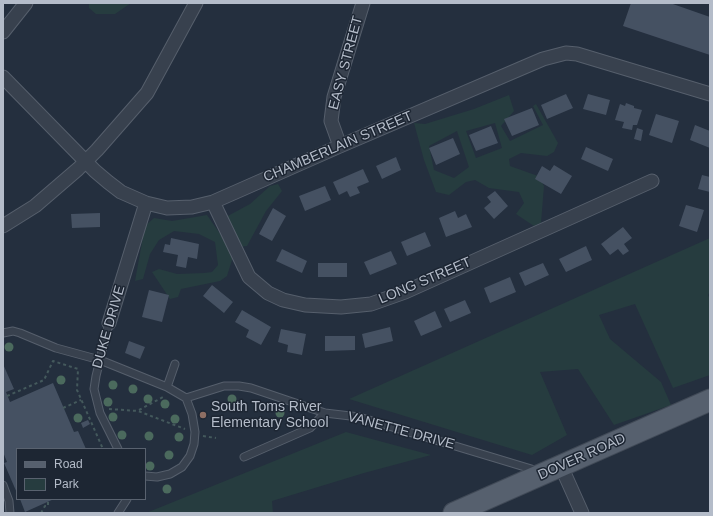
<!DOCTYPE html>
<style>
body{margin:0}
#map{position:relative;width:713px;height:516px;overflow:hidden;background:#242f3e;font-family:Arial,sans-serif}
canvas{display:block}
.frame{position:absolute;inset:0;border:4px solid #b4bcc9;pointer-events:none}
.legend{position:absolute;left:16px;top:448px;width:130px;height:52px;box-sizing:border-box;background:#1d2633;border:1px solid #59626f;margin:0;padding:5px 7px;list-style:none;font-size:12px;color:#b4bcc9}
.legend li{display:flex;align-items:center;gap:8px;height:20px}
.legend b{width:20px;border:1px solid #59626f}
</style>
<div id="map">
<canvas width="713" height="516"></canvas>
<div class="frame"></div>
<ul class="legend">
<li><b style="height:5px;background:#56606e"></b>Road</li>
<li><b style="height:11px;background:#263c3f"></b>Park</li>
</ul>
</div>
<script>
const ctx = document.querySelector('canvas').getContext('2d');
ctx.lineJoin = 'round';
function paint(path, color) {
  ctx.fillStyle = color;
  ctx.fill(path, 'evenodd');
}
function toPath(rows) {
  const path = new Path2D();
  for (const r of rows) {
    path.moveTo(r[0], r[1]);
    for (let i = 2; i < r.length; i += 2) path.lineTo(r[i], r[i + 1]);
  }
  return path;
}
function strokePath(path, color, width, dash) {
  ctx.strokeStyle = color;
  ctx.lineWidth = width;
  ctx.lineCap = dash ? 'butt' : 'round';
  ctx.setLineDash(dash || []);
  ctx.stroke(path);
}
function write(font, color, halo, rows, align = 'center') {
  ctx.font = font + ' Arial,sans-serif';
  ctx.lineWidth = 3;
  ctx.setLineDash([]);
  ctx.textBaseline = 'middle';
  ctx.strokeStyle = halo;
  ctx.fillStyle = color;
  for (const [text, x, y, turn = 0] of rows) {
    ctx.save();
    ctx.translate(x, y);
    ctx.rotate((+turn || 0) * Math.PI / 180);
    ctx.textAlign = isNaN(turn) ? turn : align;
    if (halo) ctx.strokeText(text, 0, 0);
    ctx.fillText(text, 0, 0);
    ctx.restore();
  }
}
paint(toPath([
 [89,3,131,3,115,14,96,14,89,8],
 [509,95,514,111,501,126,510,141,543,125,533,106,536,104,558,143,554,152,547,156,521,153,509,159,510,166,538,176,544,186,541,223,534,226,516,214,524,203,519,192,489,188,475,180,466,182,449,195,436,192,424,160,414,123,425,124,474,109],
 [495,123,502,148,476,158,466,131],
 [457,131,469,167,454,178,434,170,429,146],
 [278,184,282,191,266,211,247,246,239,247,224,218,250,204,270,186],
 [207,215,232,251,232,260,227,276,220,281,181,289,178,297,170,299,152,272,159,269,177,274,204,273,212,272,218,265,215,242,199,234,174,231,159,240,150,254,143,279,135,281,145,226,154,218,172,221],
 [710,238,710,292,708,295,710,299,710,375,673,388,635,304,599,315,610,339,661,382,671,405,614,425,578,369,540,372,567,435,532,455,349,399],
 [346,432,431,455,364,473,272,501,273,513,146,513]
]), '#263c3f');
paint(toPath([
 [631,3,670,3,710,17,710,55,623,26],
 [566,94,573,108,547,119,541,105],
 [588,94,610,100,606,115,583,109],
 [626,103,634,106,634,108,642,110,637,125,633,125,632,130,622,128,624,122,615,120,620,104,625,106],
 [532,108,539,125,512,136,504,119],
 [656,114,679,121,672,143,649,135],
 [695,125,710,131,710,148,690,140],
 [491,126,498,143,476,151,469,135],
 [637,128,643,130,641,141,634,139],
 [453,138,460,154,436,165,429,148],
 [586,147,613,159,608,171,581,159],
 [396,157,401,170,382,179,376,166],
 [554,165,572,176,561,194,535,179,542,166,550,171],
 [363,169,369,182,357,187,360,193,350,197,347,191,339,195,333,182],
 [702,175,710,177,710,192,698,189],
 [325,186,331,200,305,211,299,196],
 [495,191,508,206,494,219,484,208,491,202,487,197],
 [686,205,704,210,697,232,679,226],
 [273,208,286,216,272,241,259,234],
 [455,211,458,218,466,214,472,227,446,237,439,218],
 [100,213,100,227,72,228,71,214],
 [623,227,632,238,624,244,629,251,623,255,618,249,610,255,601,244],
 [425,232,431,246,407,256,401,242],
 [171,238,199,244,197,259,188,257,186,268,176,266,178,255,163,252,165,244,170,245],
 [586,246,592,260,566,272,559,259],
 [282,249,307,261,302,273,276,261],
 [391,251,397,264,370,275,364,262],
 [318,263,347,263,347,277,318,277],
 [543,263,549,275,525,286,519,273],
 [510,277,516,292,490,303,484,288],
 [212,285,233,302,224,313,203,296],
 [149,290,169,295,162,322,142,317],
 [465,300,471,313,450,322,444,309],
 [242,310,271,327,261,345,246,337,249,330,235,322],
 [435,311,442,327,421,336,414,321],
 [390,327,393,341,365,348,362,334],
 [281,329,306,334,302,355,287,352,288,345,278,342],
 [325,336,355,336,355,350,325,351],
 [129,341,145,347,140,359,125,353],
 [3,364,14,389,6,392,10,402,53,383,74,432,78,431,86,449,17,449,17,493,4,463,7,462,3,452,3,405,4,405,3,401],
 [88,420,90,424,83,428,81,423],
 [20,499,54,499,25,512]
]), '#455162');
const lane = toPath([
 [109,323,96,376,94,389,100,413,118,449],
 [3,333,13,331,20,333,56,348,100,360,167,387,186,398],
 [167,387,175,364],
 [186,398,224,386,239,386,251,388,325,413,359,417,538,471],
 [244,457,310,428,325,413],
 [145,476,157,477,170,474,182,467,190,456,194,444,195,432,192,414,186,398],
 [3,485,9,501,10,513],
 [118,513,127,499]
]);
const street = toPath([
 [3,32,26,3],
 [3,77,95,171,108,182,121,192,146,203,167,208,192,207,213,202,340,146,543,59,566,53,577,54,710,94],
 [340,146,331,121,334,97,363,3],
 [213,202,249,277,268,293,283,300,305,305,341,307,371,304,405,292,652,181],
 [3,226,35,206,78,169,97,150,147,93,196,3],
 [109,323,146,203],
 [561,466,582,513]
]);
const primary = toPath([
 [454,513,710,400]
]);
strokePath(lane, '#565f6c', 9);
strokePath(street, '#565f6c', 15);
strokePath(primary, '#414a57', 23);
strokePath(toPath([
 [7,396,44,380,53,361,78,369,77,390,103,449],
 [63,408,81,400],
 [109,409,138,411,185,429],
 [139,410,165,396],
 [203,436,216,438],
 [41,513,45,506,48,506,48,502]
]), '#44595c', 2, [3, 3]);
strokePath(lane, '#38414e', 7);
strokePath(street, '#38414e', 13);
strokePath(primary, '#56606e', 21);
ctx.fillStyle = '#4b6a5d';
for (const [x, y] of [
 [9,347],
 [61,380],
 [113,385],
 [133,389],
 [148,399],
 [232,399],
 [108,402],
 [165,404],
 [280,413],
 [113,417],
 [78,418],
 [175,419],
 [122,435],
 [149,436],
 [179,437],
 [169,455],
 [150,466],
 [167,489]
]) {
  ctx.beginPath();
  ctx.arc(x, y, 4.5, 0, 2 * Math.PI);
  ctx.fill();
}
for (const [x, y, r, color] of [
 [203,415,4,"#8d6e63"]
]) {
  const dot = new Path2D();
  dot.arc(x, y, r, 0, 2 * Math.PI);
  ctx.fillStyle = color;
  ctx.fill(dot);
  strokePath(dot, '#1d2633', 1.5);
}
write('14px', '#b4bcc9', '#1d2633', [
 ["EASY STREET",346,63,-75],
 ["CHAMBERLAIN STREET",338,147,-23],
 ["LONG STREET",425,281,-23],
 ["DUKE DRIVE",109,327,-74],
 ["VANETTE DRIVE",401,431,15],
 ["DOVER ROAD",582,457,-24]
]);
write('14px', '#b4bcc9', '#1d2633', [
 ["South Toms River",211,407],
 ["Elementary School",211,423]
], 'left');
</script>
